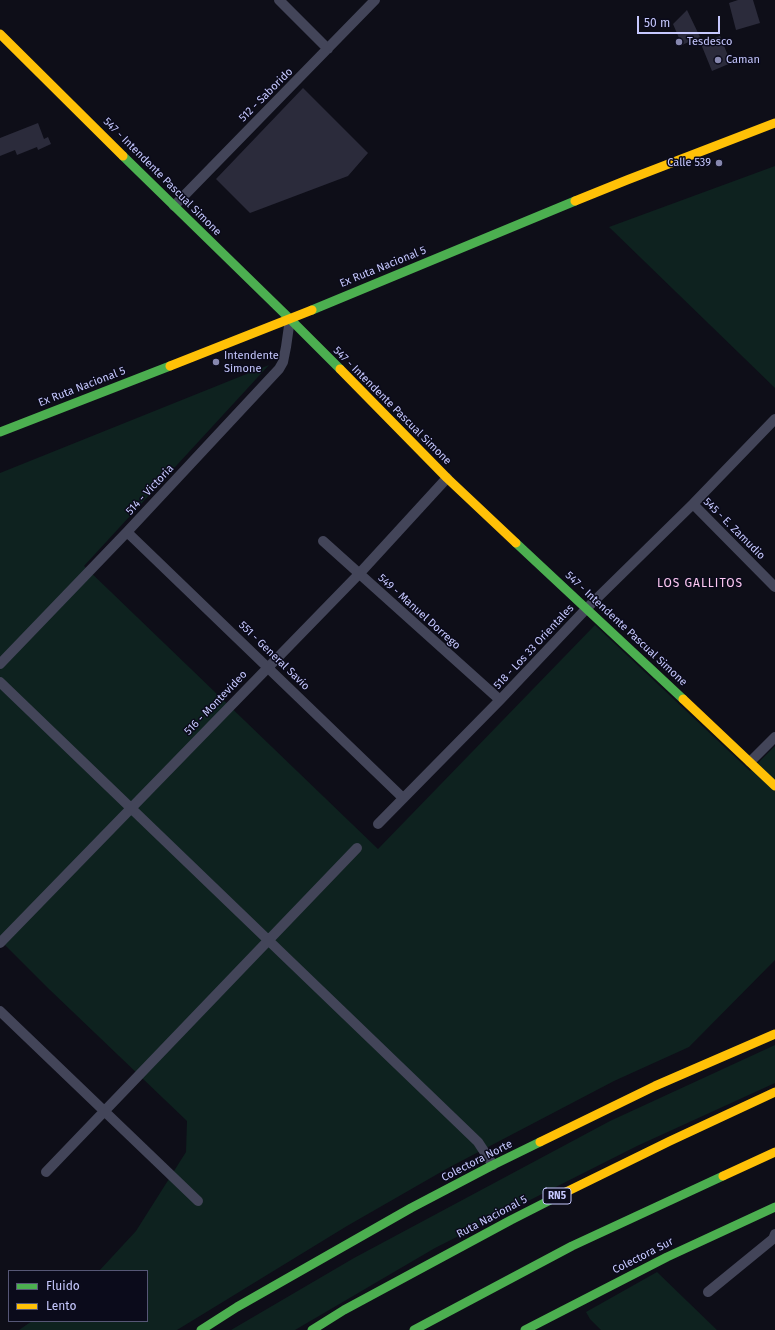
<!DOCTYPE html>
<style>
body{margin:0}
#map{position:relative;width:775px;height:1330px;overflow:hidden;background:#0e0e18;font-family:"Fira Sans",sans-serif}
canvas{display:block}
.legend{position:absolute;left:8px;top:1270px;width:140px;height:52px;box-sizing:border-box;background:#0b0b1b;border:1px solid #565776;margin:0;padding:5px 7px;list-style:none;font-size:12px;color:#c6c8fe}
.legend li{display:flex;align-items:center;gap:8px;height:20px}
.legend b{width:20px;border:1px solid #565776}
.scale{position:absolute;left:637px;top:16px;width:83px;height:18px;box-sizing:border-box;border:2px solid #c6c8fe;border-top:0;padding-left:5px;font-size:12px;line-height:14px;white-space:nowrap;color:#c6c8fe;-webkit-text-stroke:3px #0b0b1b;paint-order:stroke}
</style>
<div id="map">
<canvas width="775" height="1330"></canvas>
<ul class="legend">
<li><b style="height:5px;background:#4caf50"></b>Fluido</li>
<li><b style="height:5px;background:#ffc107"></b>Lento</li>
</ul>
<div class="scale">50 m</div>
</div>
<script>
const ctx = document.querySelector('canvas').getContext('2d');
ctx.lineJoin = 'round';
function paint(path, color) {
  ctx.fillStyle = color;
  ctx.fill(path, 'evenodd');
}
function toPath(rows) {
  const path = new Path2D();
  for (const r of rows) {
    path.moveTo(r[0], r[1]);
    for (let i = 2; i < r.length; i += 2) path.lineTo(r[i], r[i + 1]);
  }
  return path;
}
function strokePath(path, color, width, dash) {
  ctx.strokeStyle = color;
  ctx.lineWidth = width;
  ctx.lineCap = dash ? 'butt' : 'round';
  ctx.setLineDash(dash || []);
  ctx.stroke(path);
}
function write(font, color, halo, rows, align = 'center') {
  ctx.font = font + ' "Fira Sans",sans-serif';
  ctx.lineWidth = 3;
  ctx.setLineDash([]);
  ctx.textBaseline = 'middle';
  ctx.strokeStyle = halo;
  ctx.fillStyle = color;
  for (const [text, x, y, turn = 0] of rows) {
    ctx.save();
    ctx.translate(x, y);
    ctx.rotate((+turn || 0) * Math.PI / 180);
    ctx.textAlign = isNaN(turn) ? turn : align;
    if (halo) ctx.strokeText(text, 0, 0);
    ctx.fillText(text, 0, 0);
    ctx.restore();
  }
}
paint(toPath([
 [775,166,775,388,609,227],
 [269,365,84,566,378,849,595,625,750,771,775,746,775,960,689,1047,614,1081,448,1168,347,1226,177,1330,19,1330,32,1321,147,1321,147,1271,99,1271,136,1231,186,1152,187,1121,50,990,0,940,0,473],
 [775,1045,775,1083,637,1146,435,1248,295,1330,231,1330,354,1258,610,1121],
 [657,1272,717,1330,601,1330,590,1319,586,1312]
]), '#0e221f');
paint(toPath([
 [738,0,753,0,760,23,736,30,729,3],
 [687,10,700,37,682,45,673,24],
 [720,36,731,63,712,71,701,44],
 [303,88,368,153,348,176,250,213,216,179],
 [38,123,44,139,48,137,51,144,38,150,37,147,17,155,15,150,0,156,0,138]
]), '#2b2b3b');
strokePath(toPath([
 [279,0,328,49],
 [174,206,375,0],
 [693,504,775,587],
 [127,532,403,798],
 [323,541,500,700],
 [0,664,127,532,279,369,283,362,286,347,290,319],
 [0,682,478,1142,493,1165],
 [750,762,775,737],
 [378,824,500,700,586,609,693,504,775,419],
 [0,943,359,574,447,478],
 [0,1011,198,1201],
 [46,1172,357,848],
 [708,1292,773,1239,775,1234]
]), '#434559', 10);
strokePath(toPath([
 [123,156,290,319,340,369],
 [312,310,575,201],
 [0,432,170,366],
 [516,543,683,699],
 [201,1330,237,1307,411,1208,493,1165,540,1142],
 [312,1330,344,1310,511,1220,566,1192],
 [414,1330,572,1246,723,1176],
 [525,1330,667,1257,775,1207]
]), '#4caf50', 9);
strokePath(toPath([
 [0,34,123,156],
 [575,201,627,180,775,123],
 [170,366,312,310],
 [340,369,447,478,516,543],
 [683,699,775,786],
 [540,1142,655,1086,775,1034],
 [723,1176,775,1152],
 [566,1192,670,1141,775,1092]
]), '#ffc107', 9);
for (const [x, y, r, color] of [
 [679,42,4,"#8687ae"],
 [718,60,4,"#8687ae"],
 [719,163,4,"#8687ae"],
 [216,362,4,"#8687ae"]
]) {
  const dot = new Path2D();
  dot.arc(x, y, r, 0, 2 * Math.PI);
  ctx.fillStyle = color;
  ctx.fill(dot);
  strokePath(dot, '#0b0b1b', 1.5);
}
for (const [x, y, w] of [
 [557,1196,28]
]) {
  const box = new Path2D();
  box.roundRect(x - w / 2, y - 8, w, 16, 3);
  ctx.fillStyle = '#0b0b1b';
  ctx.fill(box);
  strokePath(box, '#c6c8fe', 1);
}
write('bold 10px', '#c6c8fe', null, [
 ["RN5",557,1196]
]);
write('11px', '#c6c8fe', '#0b0b1b', [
 ["Tesdesco",687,42],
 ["Caman",726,60],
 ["Calle 539",711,163,"right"],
 ["Intendente",224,356],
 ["Simone",224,369]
], 'left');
write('11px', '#c6c8fe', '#0b0b1b', [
 ["512 - Saborido",266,95,-45],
 ["547 - Intendente Pascual Simone",162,177,45],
 ["Ex Ruta Nacional 5",383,267,-22],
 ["Ex Ruta Nacional 5",82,387,-21],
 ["547 - Intendente Pascual Simone",392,406,45],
 ["514 - Victoria",150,490,-47],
 ["545 - E. Zamudio",734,529,45],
 ["549 - Manuel Dorrego",419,612,42],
 ["547 - Intendente Pascual Simone",626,629,43],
 ["518 - Los 33 Orientales",534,647,-47],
 ["551 - General Savio",274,656,44],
 ["516 - Montevideo",216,703,-46],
 ["Colectora Norte",477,1161,-27],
 ["Ruta Nacional 5",492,1217,-28],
 ["Colectora Sur",643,1256,-27]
]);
ctx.letterSpacing = '1px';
write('12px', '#fec8f3', '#0b0b1b', [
 ["LOS GALLITOS",700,584]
]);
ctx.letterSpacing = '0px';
</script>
